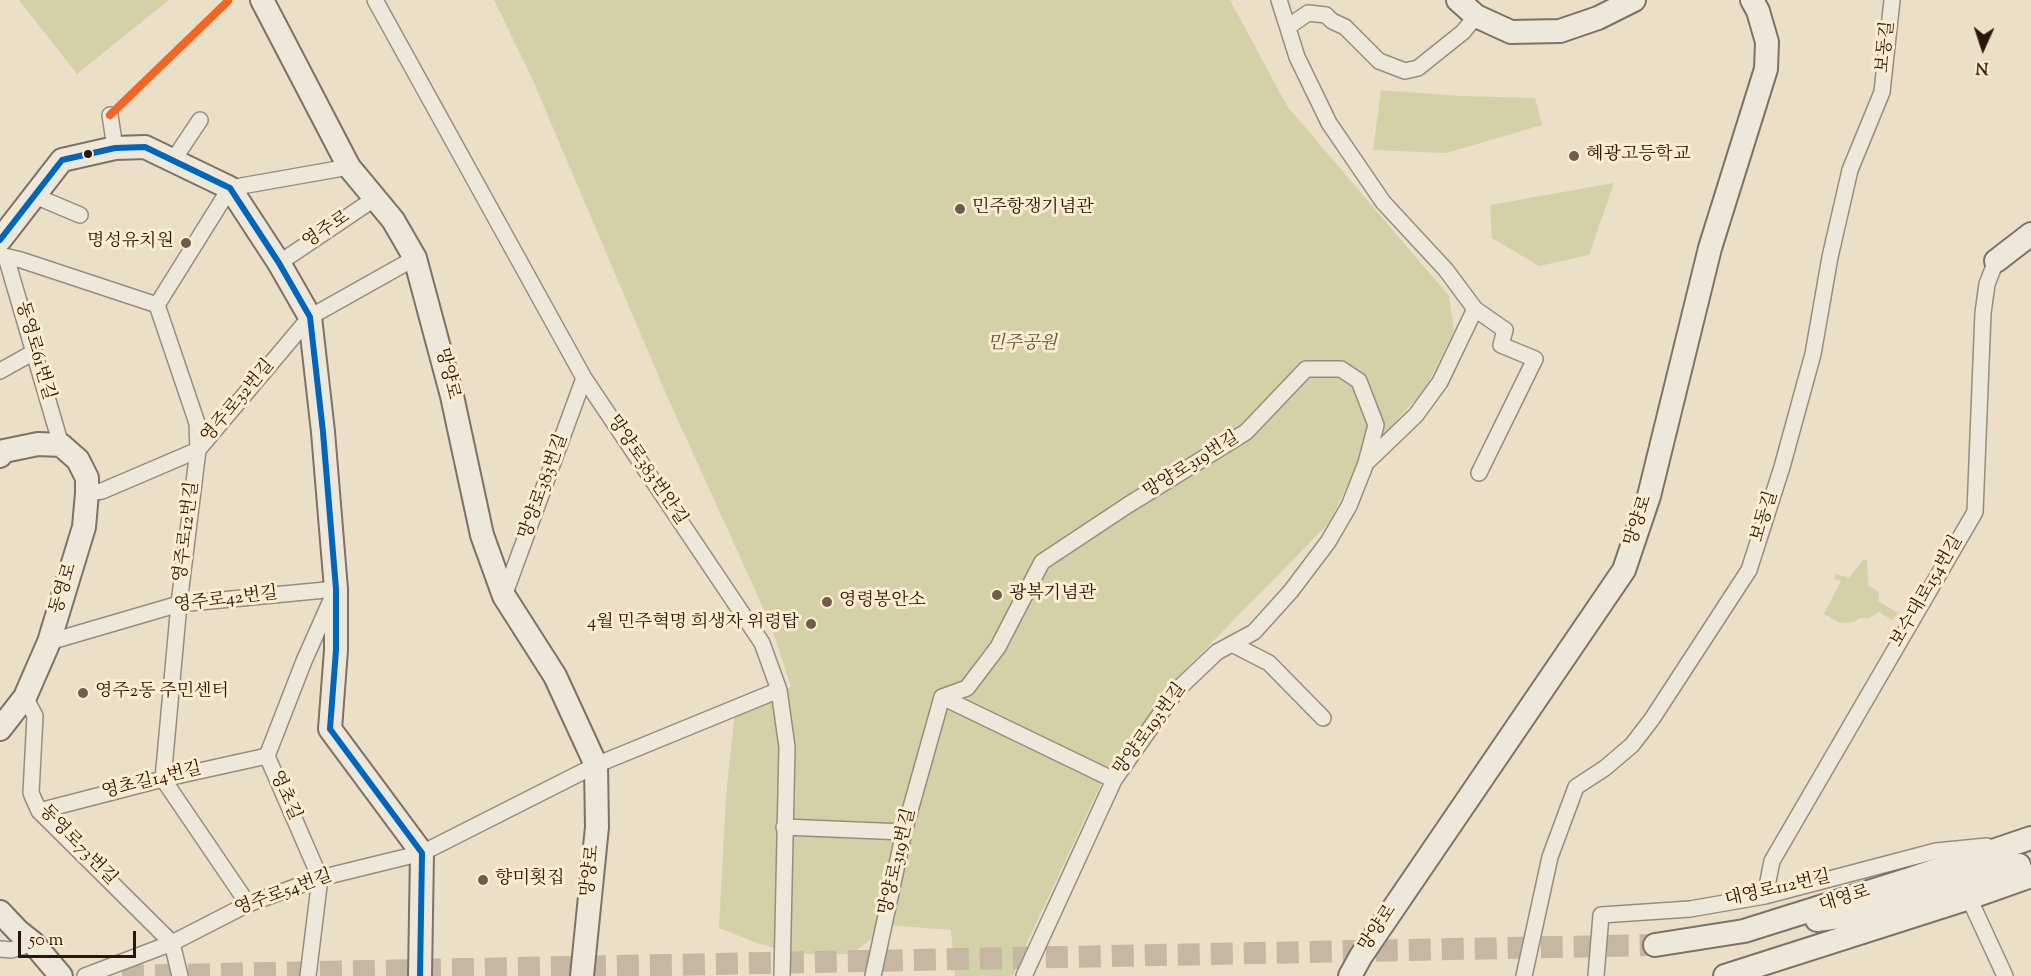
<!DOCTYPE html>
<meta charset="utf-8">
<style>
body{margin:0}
#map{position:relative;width:2031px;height:976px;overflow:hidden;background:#ebdfc7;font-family:"Sorts Mill Goudy",serif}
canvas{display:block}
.north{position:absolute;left:1953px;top:18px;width:60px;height:60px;-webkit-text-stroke:4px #fcedd1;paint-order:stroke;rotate:183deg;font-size:16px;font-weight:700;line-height:24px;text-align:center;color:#2c1509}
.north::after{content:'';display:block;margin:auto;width:21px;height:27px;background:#2c1509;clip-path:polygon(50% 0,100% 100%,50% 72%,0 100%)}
.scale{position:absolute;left:18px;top:931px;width:118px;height:27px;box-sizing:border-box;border:3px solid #2c1509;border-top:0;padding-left:8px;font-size:18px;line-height:21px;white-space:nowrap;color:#2c1509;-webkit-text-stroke:4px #fcedd1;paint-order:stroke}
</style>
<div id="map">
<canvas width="2031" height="976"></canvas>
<div class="north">N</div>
<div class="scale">50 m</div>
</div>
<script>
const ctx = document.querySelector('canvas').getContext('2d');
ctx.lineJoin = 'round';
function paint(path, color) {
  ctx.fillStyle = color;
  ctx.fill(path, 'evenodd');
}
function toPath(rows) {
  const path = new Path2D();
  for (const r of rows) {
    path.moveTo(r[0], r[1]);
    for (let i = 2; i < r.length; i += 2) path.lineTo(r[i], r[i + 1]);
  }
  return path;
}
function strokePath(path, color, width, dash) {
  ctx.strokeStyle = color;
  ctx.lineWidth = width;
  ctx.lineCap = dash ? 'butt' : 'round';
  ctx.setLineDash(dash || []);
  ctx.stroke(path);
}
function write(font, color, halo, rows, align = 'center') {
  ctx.font = font + ' "Sorts Mill Goudy","Noto Serif KR",serif';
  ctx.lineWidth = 6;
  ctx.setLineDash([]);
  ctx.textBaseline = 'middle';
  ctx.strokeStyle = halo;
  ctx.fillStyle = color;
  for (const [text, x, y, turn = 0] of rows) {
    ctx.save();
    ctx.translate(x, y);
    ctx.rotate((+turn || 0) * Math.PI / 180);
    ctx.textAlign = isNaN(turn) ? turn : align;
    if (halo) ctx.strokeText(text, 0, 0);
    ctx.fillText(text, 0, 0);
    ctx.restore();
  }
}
paint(toPath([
 [19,0,169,0,77,74],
 [494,0,1230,0,1287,106,1449,296,1454,331,1425,389,1358,463,1329,523,1172,683,1102,782,1026,945,1013,976,955,976,951,930,890,925,851,954,794,954,757,943,719,928,726,795,735,713,791,687,771,625,667,396,531,76],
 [1381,90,1459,96,1535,98,1542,125,1446,153,1373,150],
 [1614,183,1589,255,1539,266,1492,238,1490,205],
 [1864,559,1867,561,1868,585,1879,592,1878,601,1898,613,1892,620,1879,612,1869,618,1860,618,1854,622,1840,623,1824,614,1841,581,1834,579,1836,574,1849,578]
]), '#d4d0a7');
strokePath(toPath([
 [122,976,1655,945]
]), '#c5b7a1', 22, [22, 11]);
const street = toPath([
 [375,0,584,378,762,643,779,690,787,747,782,976],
 [1279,0,1297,57,1329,123,1383,202,1446,270,1475,309,1440,382,1416,415,1366,463],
 [1288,27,1308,13,1326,15,1332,21,1345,27,1379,61,1405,71,1418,68,1463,32,1476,16],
 [110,115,115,148],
 [174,159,200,120],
 [35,196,80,215],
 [0,255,21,260,157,305,197,423,198,450,179,604,163,779,248,904],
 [6,257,61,445],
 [279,263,374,199],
 [157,305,230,188,349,167],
 [1475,309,1505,330,1501,345,1535,359,1479,473],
 [0,371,34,352],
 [87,493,102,491,198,450,310,317,415,258],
 [504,596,584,378],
 [49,642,179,604,336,589,304,661,267,756,320,878,308,976],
 [1232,644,1269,663,1323,718],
 [25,697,35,716,31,793,39,811,172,943,180,976],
 [942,697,1114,780],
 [39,811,163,779,267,756],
 [784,827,904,832],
 [1765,896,1772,861,1975,512,1983,313,1987,284,1996,261],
 [1969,898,2005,976],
 [0,949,11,950,33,943],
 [85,976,172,943,248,904,320,878,422,853,596,765,779,690],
 [873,976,904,832,942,697,967,688,998,647,1042,562,1128,505,1246,432,1306,369,1341,369,1359,381,1376,425,1366,463,1349,506,1328,542,1291,591,1254,632,1217,652,1177,690,1114,780,1024,976],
 [1524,976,1550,857,1576,787,1605,768,1632,745,1652,719,1749,570,1782,467,1813,354,1830,257,1850,170,1882,92,1892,0],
 [1596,976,1601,915,1690,909,1765,896,1936,851,1987,846]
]);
const secondary = toPath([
 [262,0,349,167,393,220,415,258,452,396,482,535,504,596,555,676,596,765,597,827,582,976],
 [1458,0,1476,16,1511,32,1560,31,1598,18,1634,0],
 [0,240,62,160,115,148,145,147,230,188,279,263,310,317,323,432,336,589,336,650,330,729,422,853,420,976],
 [1996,261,2031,234],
 [0,456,4,451,38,444,61,445,78,460,87,478,87,493,84,527,49,642,25,697,0,729],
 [0,912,18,931,33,943,61,976],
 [1817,920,1847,916,2019,865],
 [1655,945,1744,931,1913,878,2031,838],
 [1350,976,1361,956,1624,570,1649,496,1710,248,1766,69,1767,42,1758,11,1752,0],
 [1725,976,1969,898,2031,876]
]);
strokePath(street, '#978d7e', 18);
strokePath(secondary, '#7c7265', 26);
strokePath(street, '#eee8db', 15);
strokePath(secondary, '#eee8db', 22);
strokePath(toPath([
 [0,240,62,160,115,148,145,147,230,188,279,263,310,317,323,432,336,589,336,650,330,729,422,853,420,976]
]), '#0065bd', 6);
strokePath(toPath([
 [110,115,228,1]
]), '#f26522', 8);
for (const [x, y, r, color] of [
 [88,154,5,"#2c1509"],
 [1574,156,6,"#6f5c4c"],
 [960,209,6,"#6f5c4c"],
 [186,243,6,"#6f5c4c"],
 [997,595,6,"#6f5c4c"],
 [827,602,6,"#6f5c4c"],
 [811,624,6,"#6f5c4c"],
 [83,693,6,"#6f5c4c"],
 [483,880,6,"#6f5c4c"]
]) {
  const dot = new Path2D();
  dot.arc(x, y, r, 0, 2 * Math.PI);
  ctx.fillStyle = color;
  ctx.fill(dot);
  strokePath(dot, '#fcedd1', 2);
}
write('18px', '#2c1509', '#fcedd1', [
 ["보동길",1887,47,-84],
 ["영주로",327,231,-34],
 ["동영로61번길",34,351,74],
 ["망양로",446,374,76],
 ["영주로32번길",239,402,-50],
 ["망양로319번길",1192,466,-32],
 ["망양로383번안길",646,471,56],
 ["망양로383번길",545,487,-70],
 ["보동길",1766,517,-73],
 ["망양로",1640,521,-72],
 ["영주로12번길",188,532,-83],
 ["동영로",65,589,-73],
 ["보수대로154번길",1928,592,-60],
 ["영주로42번길",226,601,-7],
 ["망양로193번길",1151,730,-54],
 ["영초길14번길",152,782,-14],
 ["영초길",284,796,66],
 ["동영로73번길",77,846,46],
 ["망양로319번길",899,862,-77],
 ["망양로",592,871,-84],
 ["대영로112번길",1778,890,-13],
 ["영주로54번길",284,894,-20],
 ["대영로",1845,900,-17],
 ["망양로",1379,929,-56]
]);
write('18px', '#2c1509', '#fcedd1', [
 ["혜광고등학교",1586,156],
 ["민주항쟁기념관",972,209],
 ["명성유치원",174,243,"right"],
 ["광복기념관",1009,595],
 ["영령봉안소",839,602],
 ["4월 민주혁명 희생자 위령탑",799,624,"right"],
 ["영주2동 주민센터",95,693],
 ["향미횟집",495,880]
], 'left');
write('italic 18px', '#605237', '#fcedd1', [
 ["민주공원",1022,345]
]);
</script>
